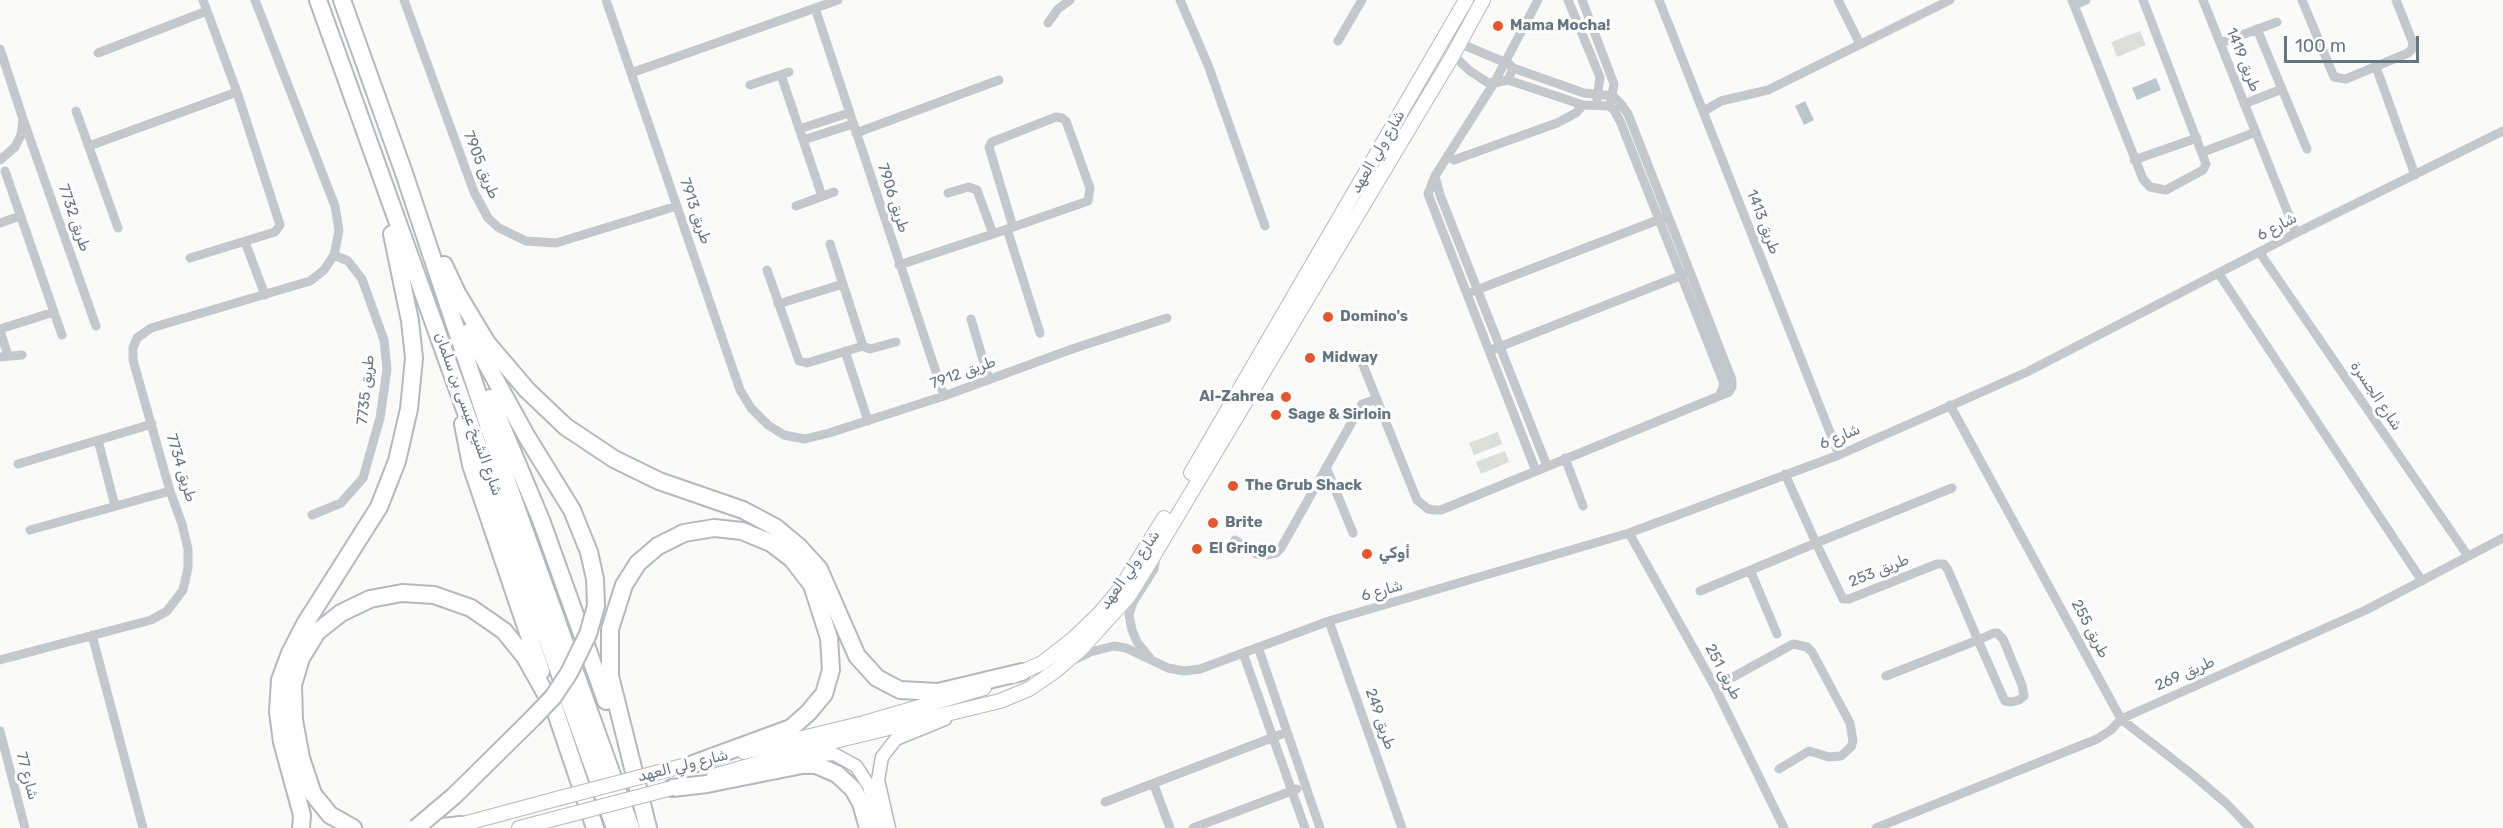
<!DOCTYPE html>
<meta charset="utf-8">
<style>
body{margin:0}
#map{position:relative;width:2503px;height:828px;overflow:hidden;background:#fafaf8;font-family:Rubik,sans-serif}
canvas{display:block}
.scale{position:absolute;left:2284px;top:36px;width:135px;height:27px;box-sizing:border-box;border:3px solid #657683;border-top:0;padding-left:8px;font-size:18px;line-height:21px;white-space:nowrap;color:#657683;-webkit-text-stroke:4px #fff;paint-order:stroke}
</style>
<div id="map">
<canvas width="2503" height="828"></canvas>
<div class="scale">100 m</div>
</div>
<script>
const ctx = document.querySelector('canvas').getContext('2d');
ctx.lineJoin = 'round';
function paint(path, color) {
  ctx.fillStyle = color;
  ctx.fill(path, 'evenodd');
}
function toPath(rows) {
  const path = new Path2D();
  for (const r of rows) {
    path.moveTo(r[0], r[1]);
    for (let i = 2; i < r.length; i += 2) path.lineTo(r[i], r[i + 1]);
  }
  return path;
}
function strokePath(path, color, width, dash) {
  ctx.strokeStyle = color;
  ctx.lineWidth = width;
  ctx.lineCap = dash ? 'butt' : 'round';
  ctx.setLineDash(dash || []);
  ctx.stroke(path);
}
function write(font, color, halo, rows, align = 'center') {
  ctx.font = font + ' Rubik,"Noto Sans Arabic",sans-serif';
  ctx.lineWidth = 6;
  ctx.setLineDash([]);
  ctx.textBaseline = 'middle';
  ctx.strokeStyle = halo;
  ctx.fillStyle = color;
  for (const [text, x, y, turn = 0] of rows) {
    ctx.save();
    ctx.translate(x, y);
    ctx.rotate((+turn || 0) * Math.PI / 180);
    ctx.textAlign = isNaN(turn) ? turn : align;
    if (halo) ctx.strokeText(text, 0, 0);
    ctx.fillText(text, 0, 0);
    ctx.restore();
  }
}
paint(toPath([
 [2140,31,2146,45,2117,57,2111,42],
 [1498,432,1502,444,1474,455,1469,443],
 [1505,451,1509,462,1481,474,1476,462]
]), '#dadfd7');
paint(toPath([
 [2156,78,2161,90,2137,100,2132,88],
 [1805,101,1814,120,1804,125,1795,106]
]), '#bbc7cb');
const secondary = toPath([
 [795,757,834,754,856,766,869,786,880,828],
 [889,828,878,780,882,757,896,739,945,719]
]);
const primary = toPath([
 [1191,473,1466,0],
 [1013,676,1042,663,1073,639,1100,613,1121,588,1164,518],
 [744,752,864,723,984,688],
 [663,771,702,761],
 [714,776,831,742,1000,701,1029,689,1054,672,1080,650,1128,597,1145,570,1453,55,1483,0],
 [452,827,560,798],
 [519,828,565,816]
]);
const highway = toPath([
 [318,0,615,828],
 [342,0,404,173,509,487,631,828],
 [444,265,457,293,487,343,527,390,566,427,614,459,659,481,743,510,775,527,799,547,819,569,857,656,877,678,900,690,938,692,1022,672],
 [469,332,527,437,572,510,589,552],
 [490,398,541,520,606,701],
 [463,424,471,465,541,671],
 [553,704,595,828],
 [672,788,707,784,802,765,816,765,837,774,853,789,861,803,868,828],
 [301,828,302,815,282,742,278,712,280,680,290,653,305,624,379,507,397,461,409,409,414,358,410,321,392,234],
 [353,828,330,815,313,794,301,758,294,720,293,685,301,658,317,632,341,613,370,599,402,593,434,595,471,608,504,631,525,657,556,712],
 [432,828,461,825],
 [648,828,610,676,610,629,624,585,638,563,658,546,684,533,714,528,742,531,771,543,792,559,812,585,829,638,831,670,824,694,808,713,791,728,693,764]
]);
strokePath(secondary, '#b3babf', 15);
strokePath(primary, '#b5babe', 16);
strokePath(highway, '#b4b9bd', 20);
strokePath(toPath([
 [404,0,474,192,488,218,499,228,526,241,556,243,677,206],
 [606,0,740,390,751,408,768,425,784,435,805,439,829,433,944,396,1075,348,1167,318],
 [1180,0,1208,65,1265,226],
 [1568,0,1600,77,1597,99],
 [1582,0,1614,84,1611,101],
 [1659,0,1839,455],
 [1838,0,1860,44],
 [2072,0,2143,179,2150,187,2166,190,2203,170,2206,164,2143,0],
 [2203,0,2296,233],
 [2302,0,2334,77,2346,79,2408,53,2412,49,2413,43,2396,0],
 [2074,5,2086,0],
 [815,8,944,396],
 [1048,23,1058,9,1070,0],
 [2257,29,2307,149],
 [1338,41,1362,0],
 [2220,43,2277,22],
 [0,49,23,119,21,135,15,147,0,160],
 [98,53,207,11],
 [1453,55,1470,71,1487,82,1494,83,1508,80,1513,68,1509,64,1459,43],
 [2376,67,2415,175],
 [631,73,838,0],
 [781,75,822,196],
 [1508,80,1583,105,1609,106,1614,110,1620,121,1723,381,1723,388,1719,396],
 [750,85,789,72],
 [2244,104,2282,89],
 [76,111,118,228],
 [1704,111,1721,101,1768,90,1950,0],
 [23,119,96,326],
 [799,129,849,113],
 [856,133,999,80],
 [803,140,853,124],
 [89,146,237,92],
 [2203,152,2256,132],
 [1448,155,1454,160,1557,123,1576,113,1583,105],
 [2134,160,2197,138],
 [5,171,62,335],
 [1435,176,1440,195,1547,466],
 [948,193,969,187,977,190,993,234],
 [796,206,834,192],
 [0,223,20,216],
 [1007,229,1040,333],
 [245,242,265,295],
 [830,244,863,346,870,349,896,342],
 [2260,253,2468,556],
 [190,258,275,232,280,225,237,92,203,0],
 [899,265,993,234,1088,201,1090,188,1066,121,1062,118,1056,117,992,142,989,147,1013,227],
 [767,270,799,361,807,363,863,346],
 [2219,274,2422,581],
 [1474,291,1663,218],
 [778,304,843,284],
 [971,319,989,380],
 [0,329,54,312],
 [0,330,8,356],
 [1494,349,1685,274],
 [845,351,868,421],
 [1359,355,1417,500,1428,509,1435,510,1441,510,1729,392,1732,387,1732,380,1690,272,1628,114,1620,103,1613,96,1584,93,1513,68],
 [0,357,22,355],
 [1950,405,2121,719,2193,775,2227,804,2250,828],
 [98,440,115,506],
 [1565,458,1583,506],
 [18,464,152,424],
 [1326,467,1353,533],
 [1536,471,1428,194,1435,176,1494,83,1538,0],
 [312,515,341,503,363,478,380,418,387,369,384,340,362,279,348,261,334,255],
 [30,530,170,491],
 [1629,533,1715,687,1784,828],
 [1235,540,1257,554,1266,555,1276,553,1281,548,1362,404,1377,399],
 [1750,570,1777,634],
 [1700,591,1816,543,1785,474],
 [1329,621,1402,828],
 [92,635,143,828],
 [1258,647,1320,828],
 [1243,653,1305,828],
 [1150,658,1137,642,1132,630,1129,615,1133,602,1154,569,1156,558],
 [1076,659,1090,652,1114,646,1126,648,1168,668,1184,671,1200,669,1329,621,1629,533,1839,455,2027,372,2296,233,2503,131],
 [0,660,151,620,167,611,183,590,188,568,188,549,182,524,170,491,133,360,133,348,137,338,151,328,310,281,324,270,334,255,339,231,335,206,255,0],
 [1886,676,1978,640,1994,633,1997,633,2003,639,2022,685,2024,696,2019,700,2011,702,2005,701,2003,697,1978,640,1948,570,1944,564,1937,564,1849,599,1843,599,1816,543,1952,488],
 [1715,687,1793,644,1807,647,1812,652,1850,723,1853,741,1851,747,1841,756,1829,757,1809,751,1779,769],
 [0,731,25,828],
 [1154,785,1170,828],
 [1105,802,1287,732],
 [1193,828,1297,789],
 [1876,828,2097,739,2111,730,2121,719,2366,610,2503,538]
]), '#c3c8cc', 9);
strokePath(secondary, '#fff', 12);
strokePath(primary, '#fff', 14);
strokePath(highway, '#fff', 16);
const primaryBridge = toPath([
 [560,798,663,771],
 [565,816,672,788]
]);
const highwayBridge = toPath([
 [416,828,454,796,533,718,553,697,569,673,588,634,596,606,595,579,589,552]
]);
strokePath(primaryBridge, '#b5babe', 16, []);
strokePath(highwayBridge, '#b4b9bd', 20, []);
strokePath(primaryBridge, '#fff', 14);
strokePath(highwayBridge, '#fff', 16);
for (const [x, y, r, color] of [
 [1498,26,6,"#e4572e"],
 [1328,317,6,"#e4572e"],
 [1310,358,6,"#e4572e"],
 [1286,397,6,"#e4572e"],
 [1276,415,6,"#e4572e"],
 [1233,486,6,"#e4572e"],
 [1213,523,6,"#e4572e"],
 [1197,549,6,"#e4572e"],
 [1367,554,6,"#e4572e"]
]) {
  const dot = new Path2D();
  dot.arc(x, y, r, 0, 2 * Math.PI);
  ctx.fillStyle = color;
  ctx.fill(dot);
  strokePath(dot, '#fff', 2);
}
write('bold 15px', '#657683', '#fff', [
 ["Mama Mocha!",1510,26],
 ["Domino's",1340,317],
 ["Midway",1322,358],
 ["Al-Zahrea",1274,397,"right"],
 ["Sage & Sirloin",1288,415],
 ["The Grub Shack",1245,486],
 ["Brite",1225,523],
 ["El Gringo",1209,549],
 ["أوكي",1379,554]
], 'left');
write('15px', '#657683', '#fff', [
 ["طريق 1419",2243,60,68],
 ["شارع ولي العهد",1378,152,-60],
 ["طريق 7905",481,165,68],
 ["طريق 7906",893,198,72],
 ["طريق 7913",695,211,71],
 ["طريق 7732",74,218,71],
 ["طريق 1413",1763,222,69],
 ["شارع 6",2277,227,-28],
 ["طريق 7912",963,373,-20],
 ["طريق 7735",366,390,-84],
 ["شارع الجسرة",2376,396,56],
 ["شارع الشيخ عيسى بن سلمان",468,414,70],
 ["شارع 6",1840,437,-23],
 ["طريق 7734",181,468,73],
 ["شارع ولي العهد",1130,570,-55],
 ["طريق 253",1879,571,-22],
 ["شارع 6",1382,591,-16],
 ["طريق 255",2090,629,62],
 ["طريق 251",1723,672,62],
 ["طريق 269",2185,674,-24],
 ["طريق 249",1380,719,71],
 ["شارع ولي العهد",683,766,-14],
 ["شارع 77",27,776,75]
]);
</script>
